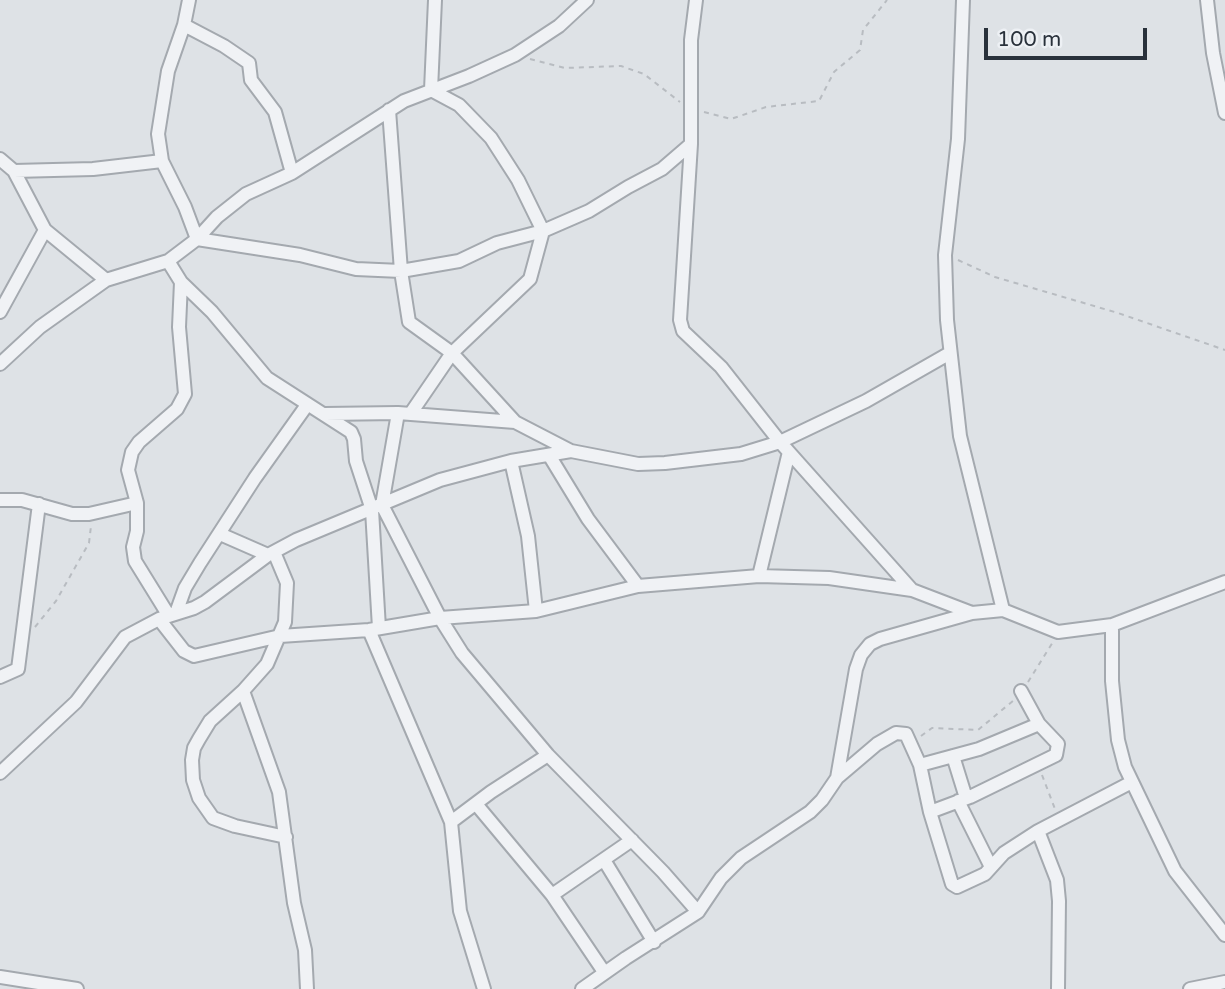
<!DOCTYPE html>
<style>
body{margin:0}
#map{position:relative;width:1225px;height:989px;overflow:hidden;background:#dee2e6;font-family:"Varela Round",sans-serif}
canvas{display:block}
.scale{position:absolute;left:984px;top:28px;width:163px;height:32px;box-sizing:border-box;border:4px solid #29313b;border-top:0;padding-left:9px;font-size:21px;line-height:24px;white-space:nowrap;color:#29313b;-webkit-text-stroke:5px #edf0f4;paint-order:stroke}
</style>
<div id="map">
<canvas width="1225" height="989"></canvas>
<div class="scale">100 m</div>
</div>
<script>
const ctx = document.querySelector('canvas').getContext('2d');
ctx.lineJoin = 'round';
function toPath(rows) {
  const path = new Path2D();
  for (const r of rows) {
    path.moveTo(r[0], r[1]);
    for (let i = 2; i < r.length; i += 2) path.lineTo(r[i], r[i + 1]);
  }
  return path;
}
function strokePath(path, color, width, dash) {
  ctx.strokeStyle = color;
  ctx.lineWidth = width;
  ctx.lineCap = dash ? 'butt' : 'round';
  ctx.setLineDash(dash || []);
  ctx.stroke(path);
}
const street = toPath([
 [189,0,184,25,168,71,158,134,162,161,185,207,197,239,217,217,246,194,292,173,404,101,469,76,515,55,559,26,587,0],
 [963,0,958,139,945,255,947,320,960,436,1003,610],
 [1207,0,1213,53,1225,113],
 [184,25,224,46,249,63,251,80,275,112,292,173],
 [389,110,401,271,409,322,452,353,515,422,571,451],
 [691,144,680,320,683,331,721,367,780,442,912,590],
 [0,159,14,171,45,230,106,280],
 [14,171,93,169,162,161],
 [168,261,181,282,212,312,267,378,351,432,354,439,356,461,372,510,379,628],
 [0,312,45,230],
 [0,364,40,327,106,280,168,261,197,239,300,255,356,269,401,271,459,261,497,243,543,231,589,211,628,187,662,169,691,144,691,40,696,0],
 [411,413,452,353,530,279,543,231,518,180,491,138,459,105,431,90,435,0],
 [325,414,398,413],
 [515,422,398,413,382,505,440,618,462,653,548,755,663,872,698,912],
 [549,455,588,519,638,586],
 [511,461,528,536,536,611],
 [0,500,22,500,72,514,89,514,137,503,128,470,132,452,139,442,177,409,185,394,179,327,181,282],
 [137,503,137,531,133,547,135,561,169,616],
 [220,534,268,555],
 [274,552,287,583,285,622,267,664,243,691,279,792,294,903,305,950,307,989],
 [759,576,789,452],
 [176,613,185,588,200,563,255,478,307,405],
 [159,619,184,651,194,656,280,636,369,630,440,618,536,611,638,586,759,576,829,578,912,590,972,613],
 [1112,625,1112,681,1118,740,1125,767,1175,871,1225,935],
 [369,630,451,822,460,911,484,989],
 [0,677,18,669,39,504],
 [243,691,210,721,199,739,194,748,192,760,193,780,199,798,213,818,235,826,286,837],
 [953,756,966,798],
 [920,765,979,749,1039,724],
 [0,773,76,702,125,637,159,619,194,608,205,602,268,555,296,540,440,480,511,461,571,451,638,464,665,463,741,454,780,442,866,401,950,353],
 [837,778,877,744,896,733,906,734,920,765,930,812,952,884,957,887,985,874,1004,853,1038,831,1130,783],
 [958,801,991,867],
 [476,804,552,895,604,972],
 [930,812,970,797,1056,755,1058,744,1039,724,1021,691],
 [451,822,491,792,548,755],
 [1038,831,1057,880,1059,901,1058,989],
 [604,860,654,942],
 [552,895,632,840],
 [0,977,77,989],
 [582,989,626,958,698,912,721,878,741,858,810,812,822,800,837,778,856,669,861,655,870,644,880,639,972,613,1003,610,1058,632,1112,625,1225,582],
 [1190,989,1225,982]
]);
strokePath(street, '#a4a9af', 16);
strokePath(toPath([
 [530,59,565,68,621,66,644,74,680,102],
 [704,112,731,119,766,107,819,101,834,72,860,50,863,30,887,0],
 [958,260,995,277,1118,313,1225,350],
 [35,627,56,601,89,543,91,526],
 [1028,682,1053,642],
 [921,736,932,728,978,730,1014,700],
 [1042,775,1055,809]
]), '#b8bcc1', 2, [5, 5]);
strokePath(street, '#f0f2f5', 12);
</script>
